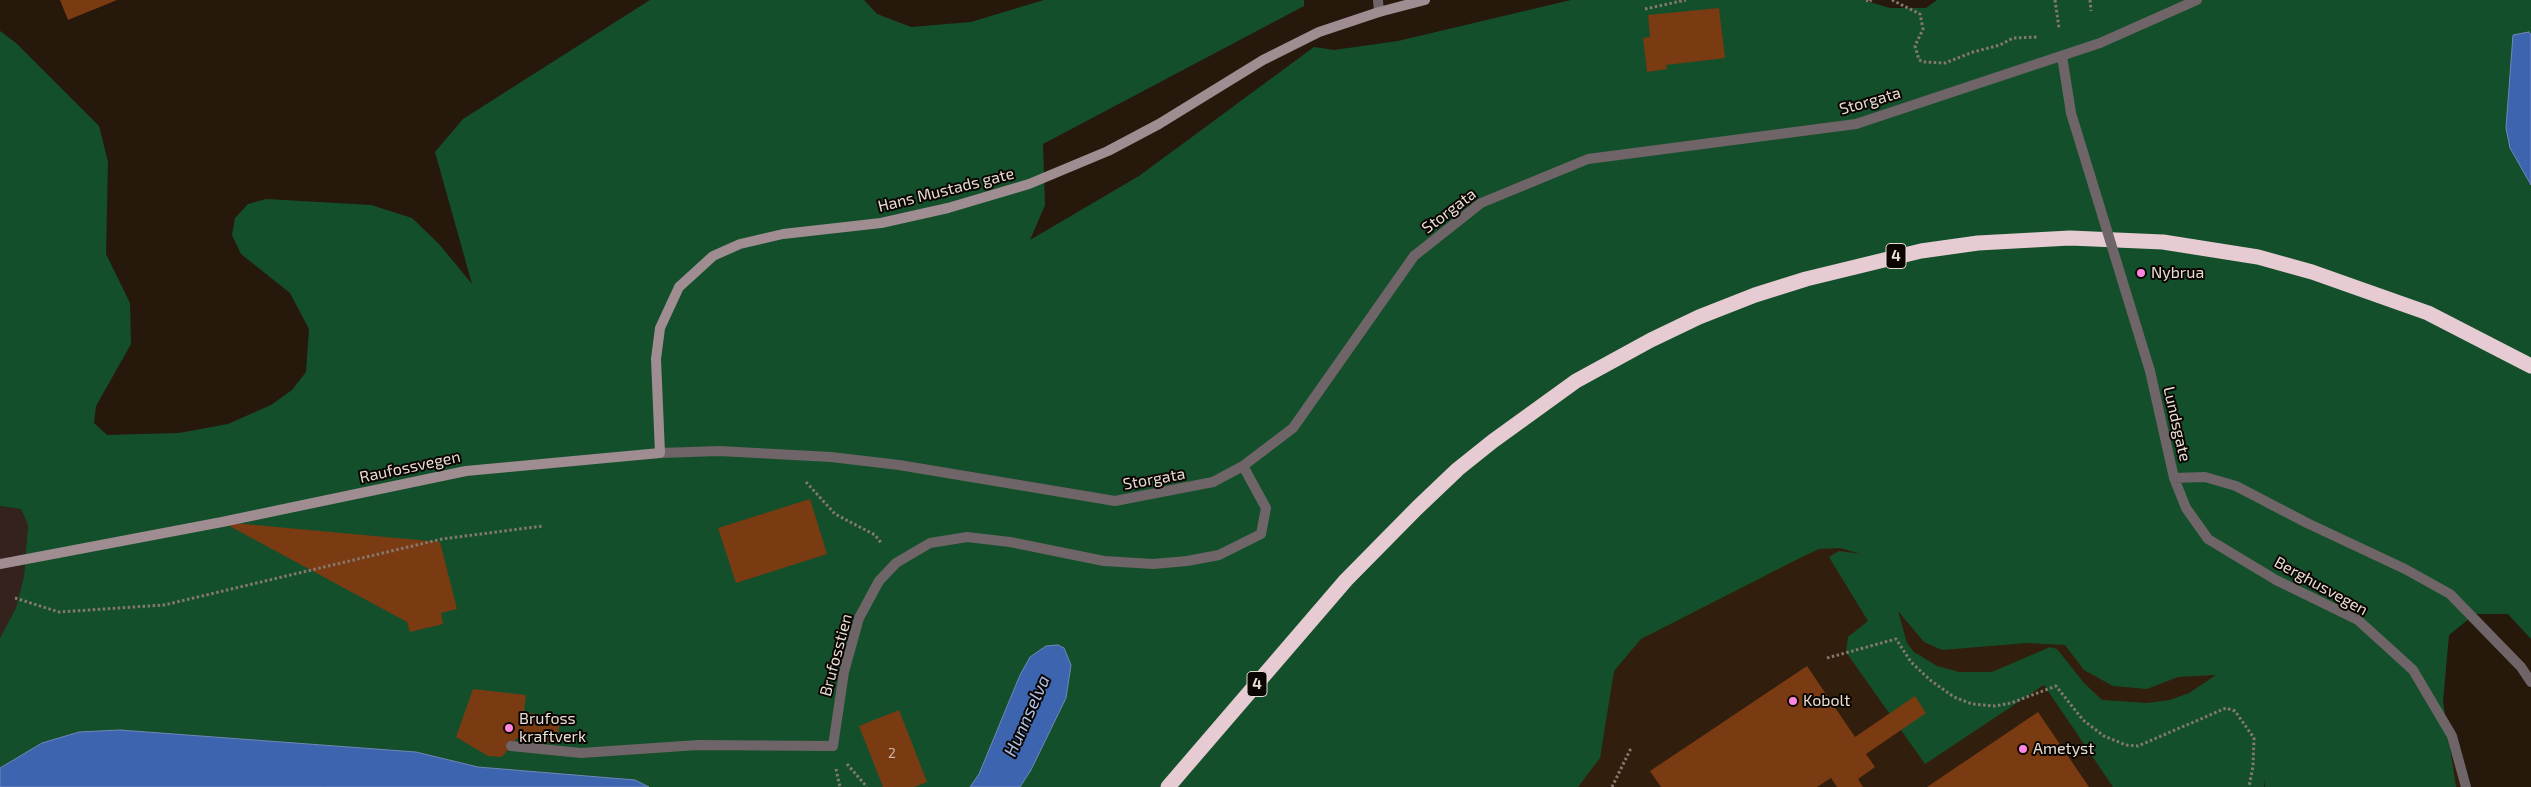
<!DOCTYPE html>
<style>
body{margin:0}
canvas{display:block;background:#27180c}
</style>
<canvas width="2531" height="787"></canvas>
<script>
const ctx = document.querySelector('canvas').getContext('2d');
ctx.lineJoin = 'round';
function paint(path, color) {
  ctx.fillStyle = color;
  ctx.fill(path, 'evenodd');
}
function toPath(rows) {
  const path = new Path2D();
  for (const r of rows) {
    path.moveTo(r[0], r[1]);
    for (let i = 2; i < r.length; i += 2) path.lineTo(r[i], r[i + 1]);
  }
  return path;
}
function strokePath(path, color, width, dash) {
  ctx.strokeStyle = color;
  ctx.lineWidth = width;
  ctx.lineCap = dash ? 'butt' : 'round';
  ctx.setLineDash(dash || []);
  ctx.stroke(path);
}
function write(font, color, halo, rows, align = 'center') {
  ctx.font = font + ' "Exo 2",sans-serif';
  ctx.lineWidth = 4;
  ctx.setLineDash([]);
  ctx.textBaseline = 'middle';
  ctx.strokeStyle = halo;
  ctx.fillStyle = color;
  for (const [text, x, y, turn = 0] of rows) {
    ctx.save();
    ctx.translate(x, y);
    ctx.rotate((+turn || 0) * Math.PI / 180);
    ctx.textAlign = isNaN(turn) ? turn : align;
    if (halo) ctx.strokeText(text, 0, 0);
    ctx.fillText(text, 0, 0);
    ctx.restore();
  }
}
paint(toPath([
 [1813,494,2452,736,2466,787,1441,787]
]), '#321e0c');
paint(toPath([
 [0,506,21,509,28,525,24,576,16,608,0,638]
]), '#34221c');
paint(toPath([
 [650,0,864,0,877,14,911,27,971,22,1044,0,1304,0,1304,6,1043,144,1045,205,1030,240,1139,176,1314,47,1334,50,1398,41,1571,0,1863,0,1890,8,1926,8,1937,0,2531,0,2531,35,2529,32,2510,148,2531,185,2531,639,2508,614,2475,614,2449,635,2443,701,2456,787,2265,787,2265,779,2264,787,2113,787,2044,685,1925,764,1846,652,1848,637,1868,621,1829,557,1839,551,1861,554,1840,548,1819,549,1798,559,1641,639,1614,671,1600,758,1578,787,1020,787,1031,770,1066,698,1020,675,979,774,970,787,649,787,635,780,478,767,416,752,120,730,79,732,42,743,0,768,0,638,16,608,24,576,28,525,21,509,0,506,0,31,16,43,99,126,108,162,106,254,130,303,131,344,96,406,94,423,107,435,179,433,228,424,271,405,292,390,306,372,309,329,290,293,241,254,232,235,235,218,248,204,266,199,371,205,412,218,439,244,472,284,435,152,463,119],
 [1898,611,1924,642,1942,650,2027,643,2065,645,2084,670,2113,686,2147,689,2178,677,2216,675,2189,693,2170,700,2147,703,2102,700,2084,683,2057,649,2050,647,1992,672,1959,672,1937,666,1914,652,1907,643]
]), '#144f2b');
const water = toPath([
 [2529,32,2531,35,2531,185,2510,148,2506,128,2513,35,2529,32],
 [1058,645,1064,648,1071,665,1066,698,1031,770,1020,787,970,787,979,774,1020,675,1030,657,1046,646,1058,645],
 [120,730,416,752,478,767,635,780,649,787,0,787,0,768,42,743,79,732,120,730]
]);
paint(water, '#3c64af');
strokePath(water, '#7088ba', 1);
paint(toPath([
 [60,0,117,0,68,20],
 [1719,8,1725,58,1666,65,1667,69,1647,72,1643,38,1650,37,1648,15],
 [810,499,827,554,736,583,718,528],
 [222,522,440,542,457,609,441,613,443,624,410,632,407,622],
 [1807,666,1855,737,1915,696,1926,713,1866,754,1875,767,1858,779,1863,787,1837,787,1831,778,1817,787,1661,787,1650,771],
 [473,689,526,695,524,712,560,718,557,743,517,738,502,757,488,756,456,737],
 [899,710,927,782,914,787,883,787,859,726],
 [2038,712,2089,787,1927,787]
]), '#7a3a12');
strokePath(toPath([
 [1866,0,1870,2,1871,0],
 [1892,0,1920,14,1923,29,1915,46,1919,60,1925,62,1945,63,1973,52,2000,45,2013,38,2038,37],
 [2055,0,2059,28],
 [2090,0,2091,11],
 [1645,9,1686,0],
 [806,482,835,514,875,535,882,544],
 [15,598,59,612,164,605,442,539,543,526],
 [1827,658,1896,639,1911,662,1930,680,1954,697,1972,704,1995,706,2011,703,2056,686,2083,720,2104,736,2126,745,2138,746,2226,708,2235,711,2254,738,2253,766,2249,787],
 [847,764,867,787],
 [836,769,840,787],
 [1612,787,1631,748]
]), '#85786e', 3, [2.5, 2.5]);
strokePath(toPath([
 [1378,0,1379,12]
]), '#6f6467', 10);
strokePath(toPath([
 [2062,56,2071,113],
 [2150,371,2174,478,2205,477,2236,486,2307,523,2405,569,2450,594,2521,667,2531,682],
 [660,453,719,451,831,457,899,465,1115,501,1213,482,1243,466,1293,428,1414,256,1481,203,1588,159,1856,124,2100,43,2197,0],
 [2174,478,2186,508,2208,539,2276,580,2358,620,2413,670,2452,736,2466,787],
 [511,746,581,753,698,745,833,746,844,672,859,618,879,581,896,563,930,543,967,537,1010,542,1104,561,1153,564,1187,561,1219,555,1261,534,1266,508,1243,466]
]), '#6f6467', 10);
strokePath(toPath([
 [0,564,222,522,466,471,660,453,656,359,660,328,679,287,713,256,740,244,783,234,881,223,948,208,1029,184,1108,151,1159,124,1263,60,1319,32,1379,12,1425,0]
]), '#9f8d92', 10);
strokePath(toPath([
 [1168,787,1346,580,1417,508,1458,469,1493,441,1576,381,1651,340,1699,317,1755,295,1806,279,1921,251,1978,243,2070,238,2163,242,2258,257,2312,272,2428,313,2531,366]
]), '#e7cbd2', 15);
strokePath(toPath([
 [2071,113,2150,371]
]), '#6f6467', 10);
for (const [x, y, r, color] of [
 [2141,273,5,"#fe86e1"],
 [1793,701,5,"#fe86e1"],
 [509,728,5,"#fe86e1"],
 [2023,749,5,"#fe86e1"]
]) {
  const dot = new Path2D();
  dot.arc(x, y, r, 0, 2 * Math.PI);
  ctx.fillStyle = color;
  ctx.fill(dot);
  strokePath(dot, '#0b0502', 2);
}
write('14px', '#ccb4a4', null, [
 ["2",892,753]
]);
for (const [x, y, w] of [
 [1896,256,20],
 [1257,684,20]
]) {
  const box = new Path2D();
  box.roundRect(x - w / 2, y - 12.5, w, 25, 4);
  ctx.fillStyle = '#0b0502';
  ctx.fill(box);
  strokePath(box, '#e8ddd5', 1);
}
write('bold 15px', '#e8ddd5', null, [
 ["4",1896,256],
 ["4",1257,684]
]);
write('16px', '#e8ddd5', '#0b0502', [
 ["Storgata",1870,101,-16],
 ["Hans Mustads gate",946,190,-14],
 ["Storgata",1449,211,-37],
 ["Lundsgate",2177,424,77],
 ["Raufossvegen",410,467,-12],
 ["Storgata",1154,479,-10],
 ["Berghusvegen",2321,586,29],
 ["Brufosstien",836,655,-75]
]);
write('16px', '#e8ddd5', '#0b0502', [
 ["Nybrua",2151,273],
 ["Kobolt",1803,701],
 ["Brufoss",519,719],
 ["kraftverk",519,737],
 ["Ametyst",2033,749]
], 'left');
write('italic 18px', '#acc3ec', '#0b0502', [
 ["Hunnselva",1027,716,-66]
]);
</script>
